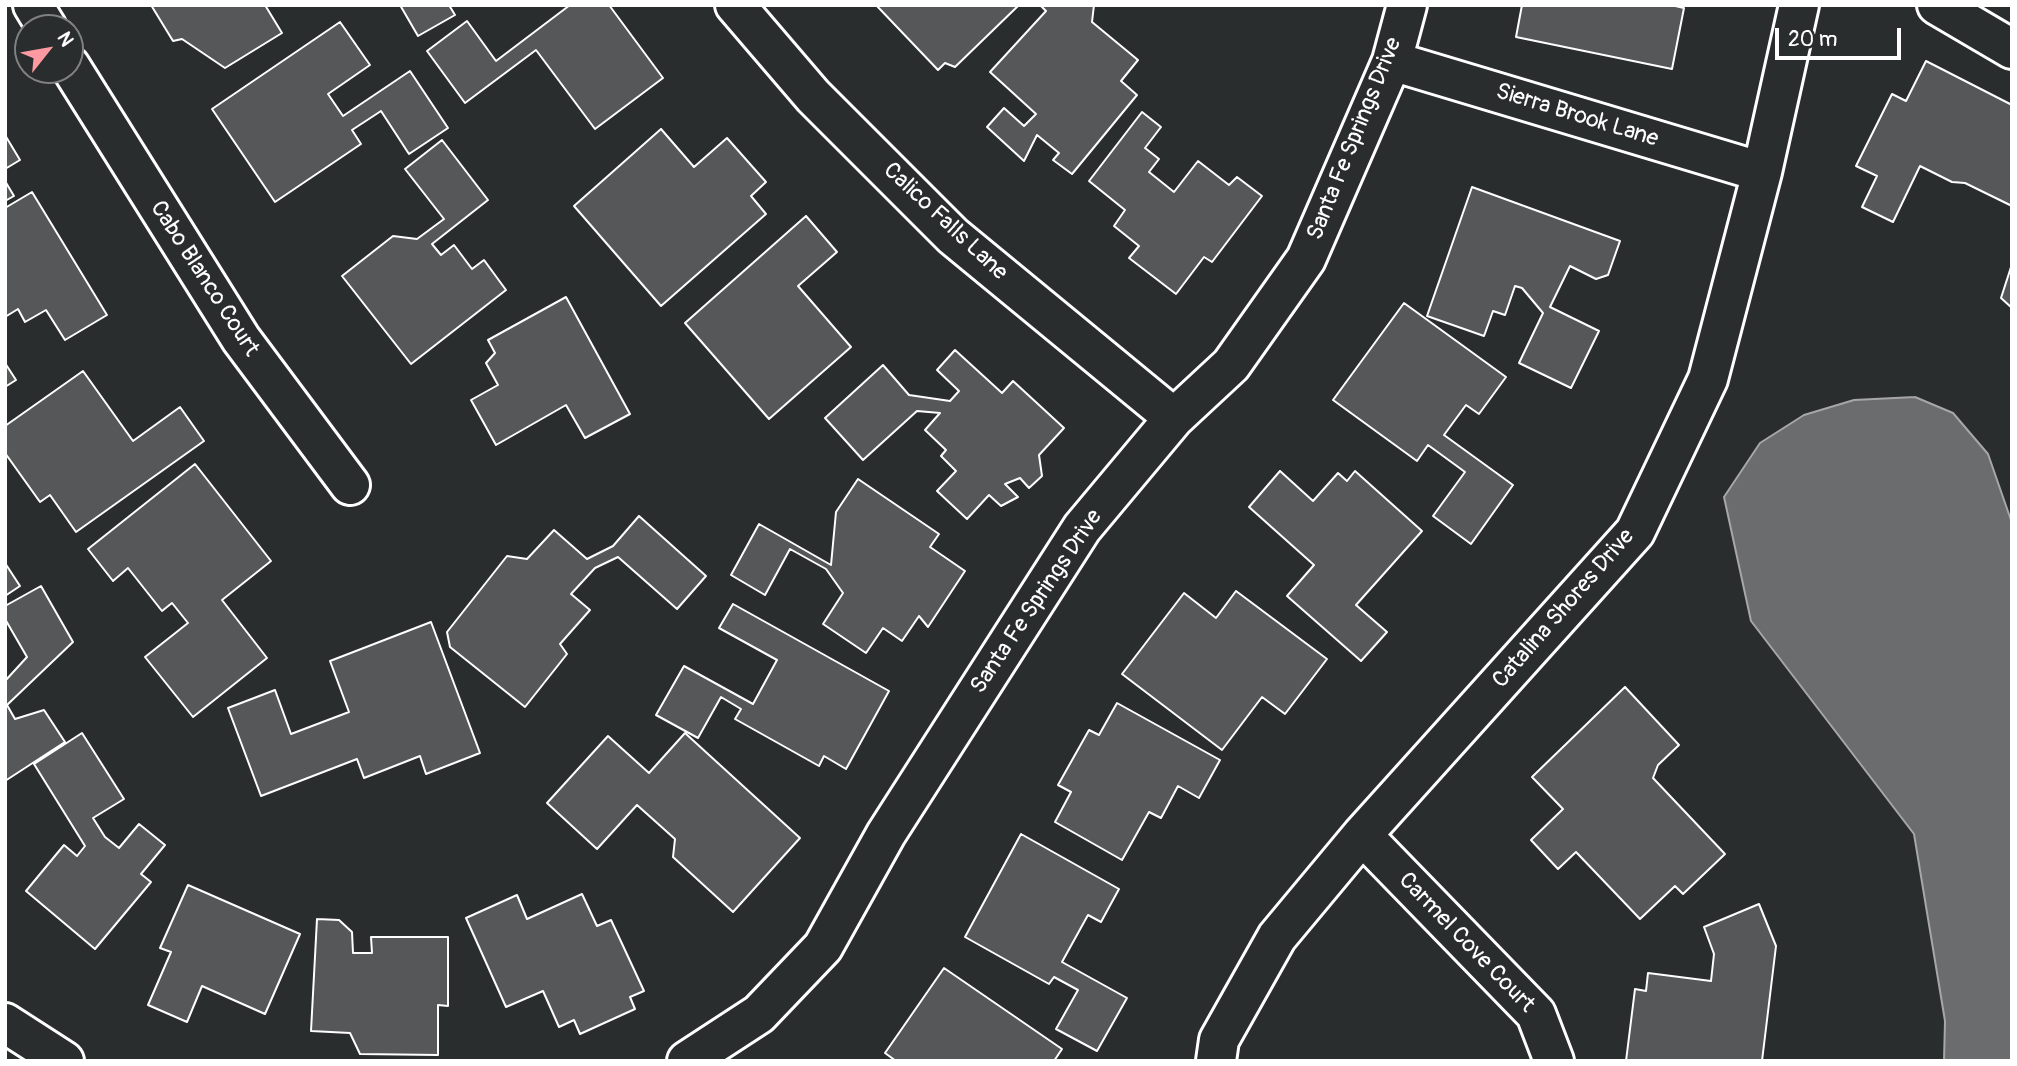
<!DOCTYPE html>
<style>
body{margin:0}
#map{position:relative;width:2017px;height:1066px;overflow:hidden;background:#2a2d2e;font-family:Pangolin,sans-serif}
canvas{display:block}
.frame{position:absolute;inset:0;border:7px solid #fff;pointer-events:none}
.north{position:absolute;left:14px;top:14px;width:70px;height:70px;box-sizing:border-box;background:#2a2d2e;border:2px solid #7f8182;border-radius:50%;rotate:59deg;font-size:19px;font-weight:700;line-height:28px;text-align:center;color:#fff}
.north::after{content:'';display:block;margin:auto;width:24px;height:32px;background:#ff9aa2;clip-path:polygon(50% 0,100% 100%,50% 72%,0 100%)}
.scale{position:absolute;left:1775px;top:28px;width:126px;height:32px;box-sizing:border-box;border:4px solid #fff;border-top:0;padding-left:9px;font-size:21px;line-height:24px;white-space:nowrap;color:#fff;-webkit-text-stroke:5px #2a2d2e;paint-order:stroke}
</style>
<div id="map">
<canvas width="2017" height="1066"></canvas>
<div class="frame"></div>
<div class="north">N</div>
<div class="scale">20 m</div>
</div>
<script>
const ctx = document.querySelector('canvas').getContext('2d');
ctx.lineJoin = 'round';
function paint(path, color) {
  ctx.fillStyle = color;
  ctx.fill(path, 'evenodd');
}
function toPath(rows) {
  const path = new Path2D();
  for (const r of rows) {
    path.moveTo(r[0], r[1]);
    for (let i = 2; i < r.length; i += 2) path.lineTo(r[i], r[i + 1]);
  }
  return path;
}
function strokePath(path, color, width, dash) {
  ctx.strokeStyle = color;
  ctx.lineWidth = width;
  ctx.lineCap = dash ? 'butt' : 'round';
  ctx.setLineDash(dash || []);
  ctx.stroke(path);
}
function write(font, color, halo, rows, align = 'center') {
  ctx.font = font + ' Pangolin,sans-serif';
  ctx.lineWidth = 5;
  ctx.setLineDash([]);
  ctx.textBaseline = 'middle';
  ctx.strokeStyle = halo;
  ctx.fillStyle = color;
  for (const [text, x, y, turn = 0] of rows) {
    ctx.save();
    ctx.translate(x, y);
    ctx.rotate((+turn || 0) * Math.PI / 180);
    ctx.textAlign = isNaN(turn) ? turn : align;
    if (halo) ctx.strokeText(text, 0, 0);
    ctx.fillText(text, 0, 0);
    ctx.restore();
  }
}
const water = toPath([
 [1915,397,1953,413,1988,454,2012,523,2012,1061,1944,1061,1945,1021,1914,834,1751,621,1724,497,1760,443,1804,415,1854,400,1915,397]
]);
paint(water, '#6a6c6d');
strokePath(water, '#a6a7a7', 2);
const building = toPath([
 [151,5,265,5,282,33,225,68,182,39,173,41,151,5],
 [400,5,449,5,455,15,418,36,400,5],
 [570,5,609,5,663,78,595,129,536,50,465,103,427,51,467,21,496,61,570,5],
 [876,5,1019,5,955,67,945,63,938,70,876,5],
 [1040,5,1094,5,1092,22,1138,60,1121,81,1137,95,1072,174,1053,160,1059,153,1037,135,1024,161,987,127,1004,108,1024,126,1036,114,990,72,1046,11,1040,5],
 [1522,5,1671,5,1684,8,1672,69,1516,37,1522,5],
 [340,22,370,65,328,94,343,116,410,71,448,128,409,154,381,111,352,130,361,144,275,202,212,109,340,22],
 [1926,61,2012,105,2012,206,1965,183,1952,182,1920,166,1893,222,1862,207,1877,176,1856,166,1892,94,1906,101,1926,61],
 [1142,112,1161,127,1145,148,1159,159,1149,172,1174,192,1198,161,1229,185,1237,177,1262,196,1212,262,1204,257,1176,294,1129,258,1139,246,1114,226,1125,210,1089,181,1142,112],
 [661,129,694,167,727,138,766,182,751,196,766,214,661,306,574,206,661,129],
 [5,135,20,160,5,169,5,135],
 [442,140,488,200,432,244,441,255,454,245,472,269,484,260,506,290,411,364,342,276,393,236,417,239,444,219,405,169,442,140],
 [5,181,14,196,5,201,5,181],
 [1472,187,1620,241,1608,275,1596,279,1570,266,1550,307,1599,331,1571,388,1519,363,1543,313,1522,288,1515,286,1505,315,1493,311,1484,336,1427,316,1472,187],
 [32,192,107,315,65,340,46,310,25,322,18,309,5,317,5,208,32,192],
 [806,216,837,252,798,286,851,347,769,419,685,323,806,216],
 [2012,264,2012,308,2001,298,2012,264],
 [566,297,630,414,585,438,566,405,496,445,471,400,498,385,486,363,495,353,488,340,566,297],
 [1404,303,1506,377,1479,414,1466,405,1444,435,1513,485,1471,544,1433,516,1465,472,1428,445,1417,461,1333,400,1404,303],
 [955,350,1002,393,1013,381,1064,428,1039,455,1042,476,1029,488,1020,478,1005,484,1018,497,1001,506,989,495,967,519,937,491,956,471,941,456,946,450,925,430,940,413,917,411,863,460,825,418,883,365,909,395,950,401,959,391,937,370,955,350],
 [5,363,16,380,5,387,5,363],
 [83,371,133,441,180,407,204,441,76,532,50,495,40,502,5,453,5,426,83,371],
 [195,464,271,561,222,600,267,658,193,717,145,657,188,623,172,603,162,611,128,568,113,581,88,549,195,464],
 [1280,471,1313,501,1338,473,1347,481,1355,471,1422,531,1356,605,1387,632,1361,661,1287,596,1314,565,1249,507,1280,471],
 [858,479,939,534,930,547,965,571,928,627,919,616,902,641,883,628,866,653,823,624,843,593,826,569,790,549,765,595,731,575,759,524,831,565,836,512,858,479],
 [639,516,706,576,677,609,618,557,595,568,571,594,590,610,560,644,567,654,525,707,450,647,447,632,507,556,527,559,554,530,587,559,613,546,639,516],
 [5,563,20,586,5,596,5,563],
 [41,586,73,642,7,705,15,719,44,710,65,742,5,781,5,681,27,657,5,619,5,606,41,586],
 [1236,591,1327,659,1285,714,1262,697,1222,750,1122,674,1184,593,1216,618,1236,591],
 [733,604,889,691,846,769,824,756,819,766,735,719,741,709,721,697,698,738,656,715,684,666,753,704,777,660,719,628,733,604],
 [431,622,480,753,426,774,420,756,364,778,357,759,261,796,228,708,275,690,291,734,349,712,330,661,431,622],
 [1625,687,1679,745,1658,765,1653,778,1725,854,1683,894,1675,886,1640,919,1576,852,1558,869,1531,840,1563,809,1532,777,1625,687],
 [1117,703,1220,760,1199,798,1178,786,1161,818,1149,812,1122,860,1055,822,1071,792,1058,785,1089,730,1099,735,1117,703],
 [82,733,124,799,93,818,105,837,119,848,139,824,165,845,141,874,151,882,95,949,26,891,64,845,77,856,85,846,34,764,82,733],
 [685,733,800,838,733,912,673,857,675,839,637,805,597,849,547,803,608,736,649,773,685,733],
 [1021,834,1119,889,1101,922,1088,915,1062,962,1127,998,1097,1051,1056,1029,1078,990,1054,977,1049,984,965,937,1021,834],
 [188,885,300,934,265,1014,202,986,187,1022,148,1005,171,952,160,948,188,885],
 [582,894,597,926,611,920,644,991,630,997,635,1009,580,1034,574,1020,559,1027,543,991,506,1007,466,918,517,895,527,919,582,894],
 [1759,904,1776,946,1762,1061,1626,1061,1635,989,1646,991,1648,973,1711,981,1714,954,1704,927,1759,904],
 [317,919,339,920,352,932,353,953,372,953,371,937,448,937,448,1006,438,1005,438,1055,360,1054,350,1033,311,1031,317,919],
 [944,968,1062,1049,1054,1061,896,1061,885,1053,944,968]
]);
paint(building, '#555758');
strokePath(building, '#fff', 2);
const minor = toPath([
 [33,5,47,28],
 [735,5,813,96,953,236,1174,418],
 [1937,5,2012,49],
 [1392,61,1762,172],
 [70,66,241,339,350,485],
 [1362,835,1536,1014,1554,1061],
 [5,1023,64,1061],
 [687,1061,759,1014,823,947,886,834,1082,528,1174,418,1231,365,1306,259,1392,61,1407,5],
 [1216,1061,1219,1040,1277,937,1362,835,1635,532,1708,379,1762,172,1799,5]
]);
strokePath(minor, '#fff', 44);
strokePath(minor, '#2a2d2e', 38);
write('23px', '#fff', '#2a2d2e', [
 ["Sierra Brook Lane",1577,116,17],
 ["Santa Fe Springs Drive",1355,139,-68],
 ["Calico Falls Lane",945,222,43],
 ["Cabo Blanco Court",204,279,57],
 ["Santa Fe Springs Drive",1037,602,-56],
 ["Catalina Shores Drive",1564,609,-49],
 ["Carmel Cove Court",1466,943,46]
]);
</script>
